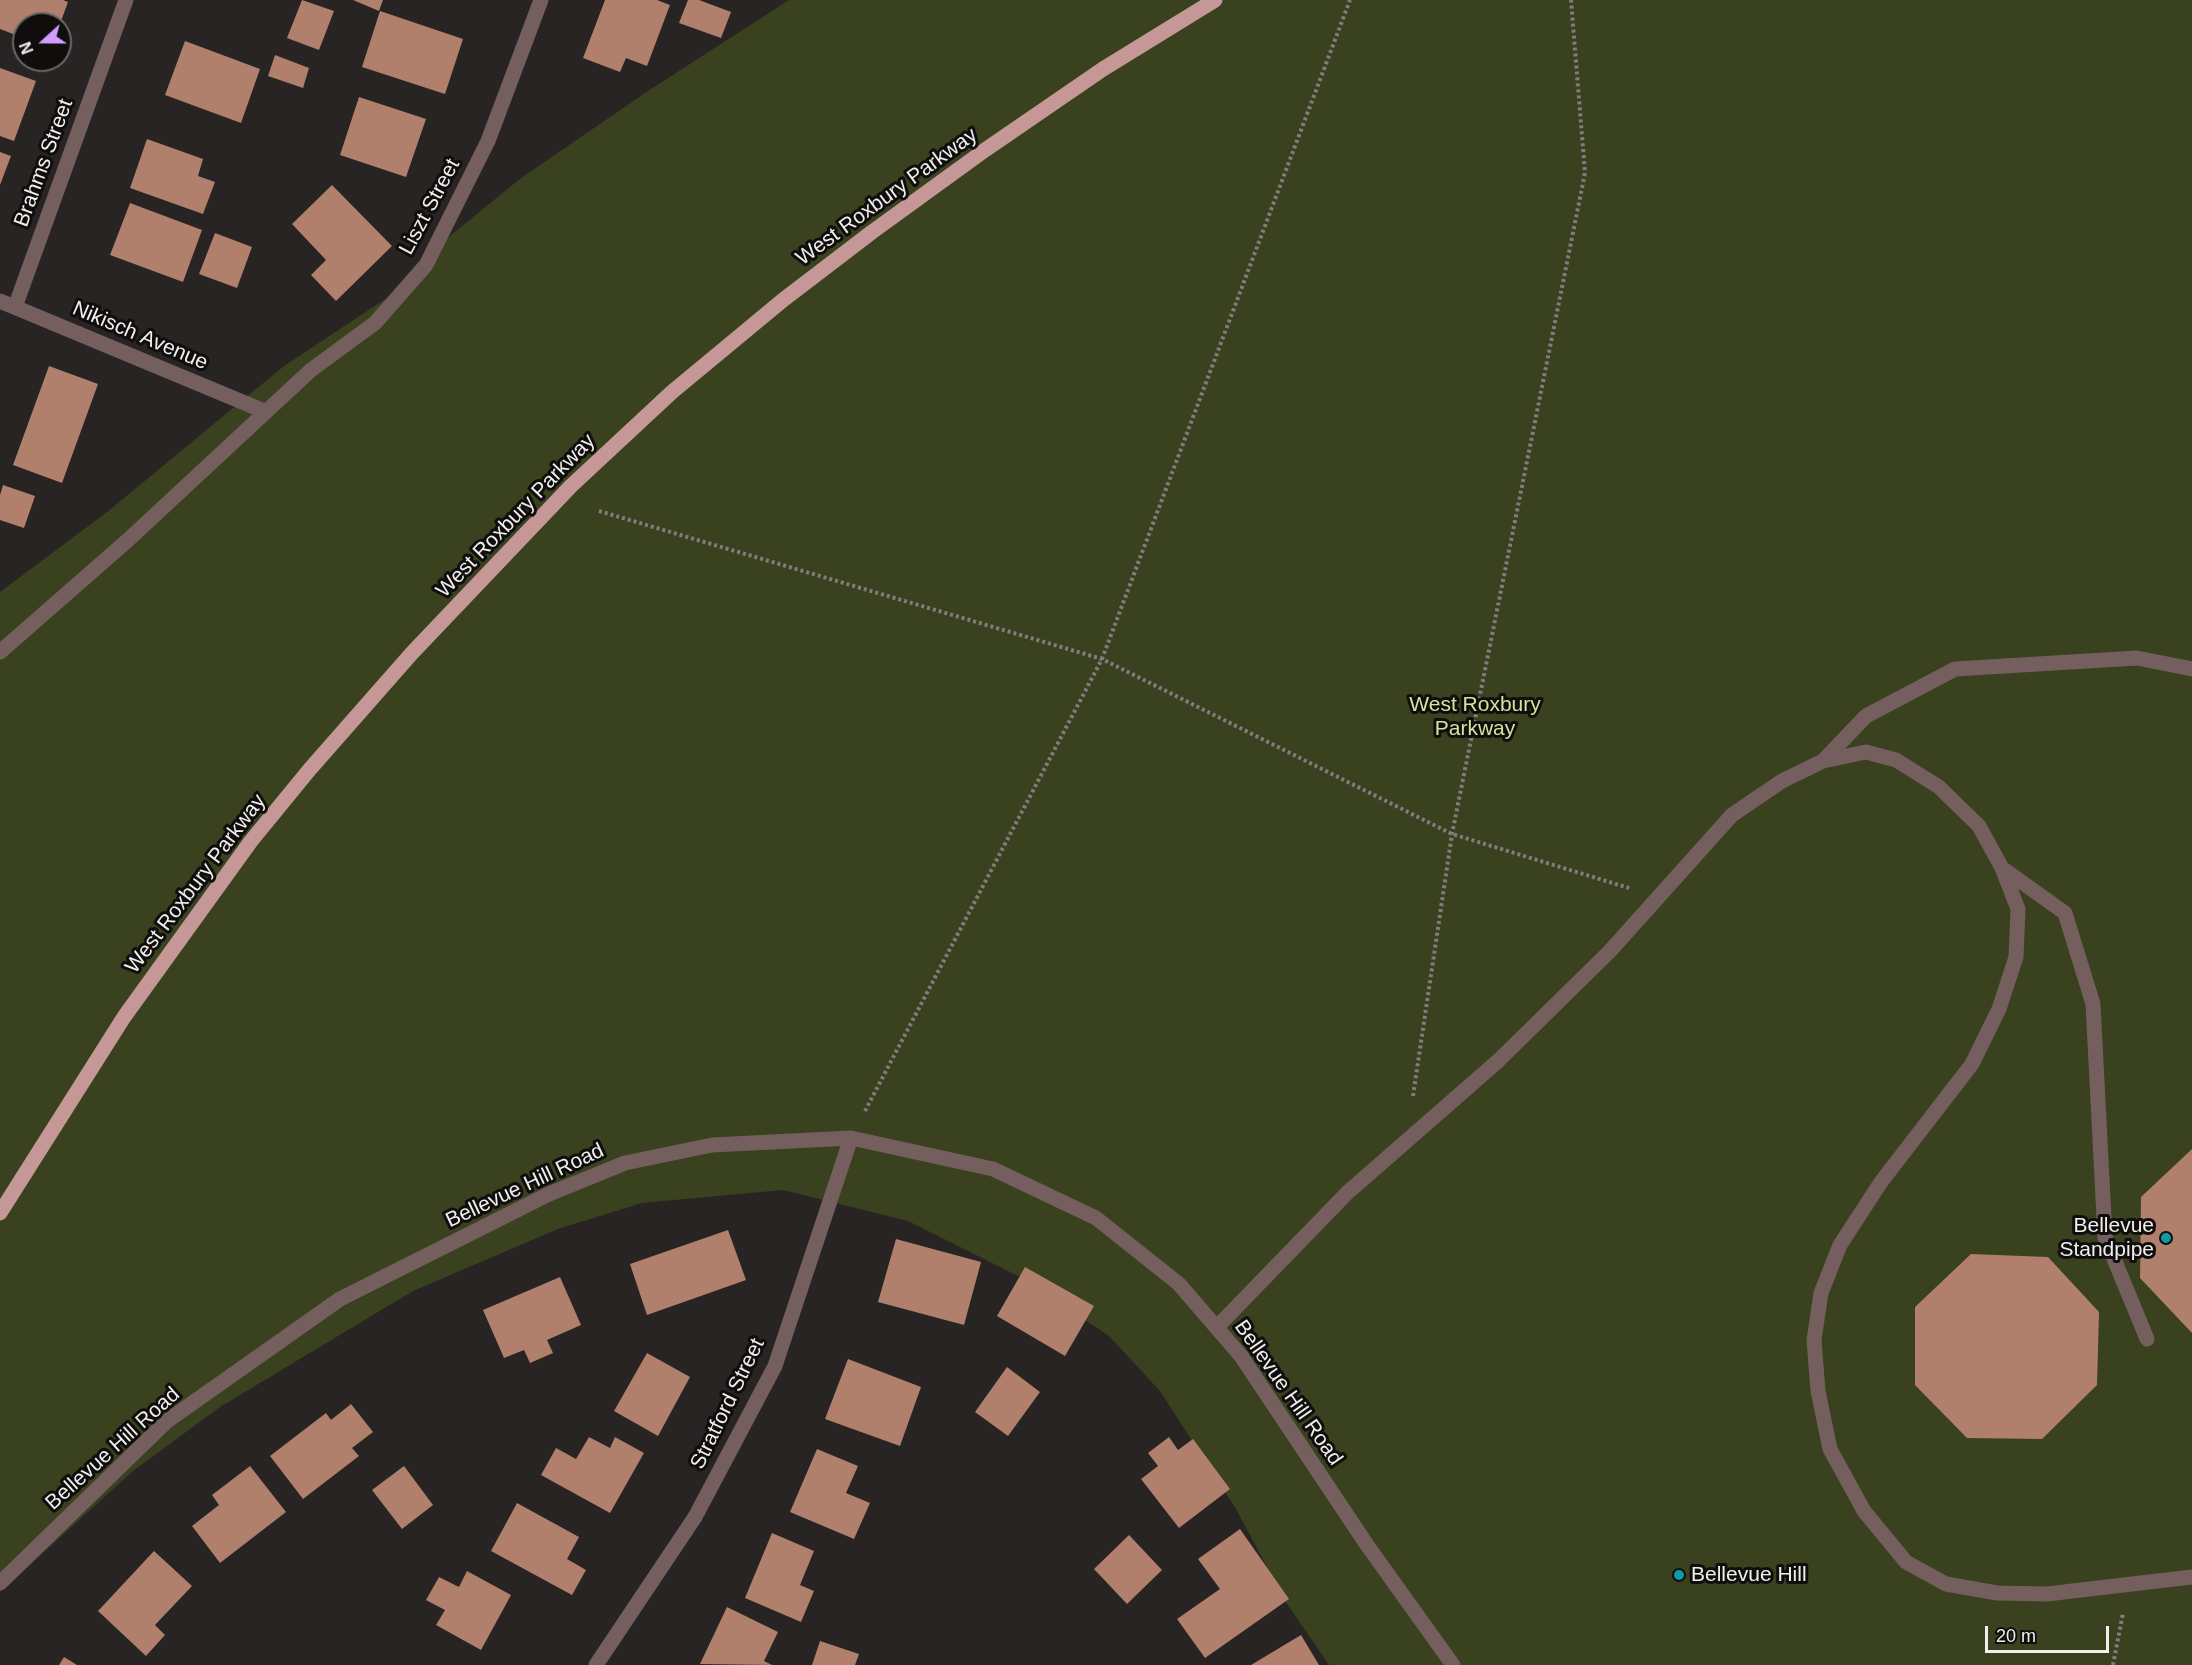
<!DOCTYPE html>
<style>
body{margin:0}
#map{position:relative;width:2192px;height:1665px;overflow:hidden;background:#272423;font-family:Helvetica,sans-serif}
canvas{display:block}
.north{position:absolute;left:12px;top:12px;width:60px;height:60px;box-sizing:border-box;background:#0f0e0d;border:2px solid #696867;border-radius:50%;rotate:249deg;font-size:16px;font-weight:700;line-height:24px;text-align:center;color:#f1efee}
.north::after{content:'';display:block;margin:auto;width:21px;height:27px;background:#d29dfd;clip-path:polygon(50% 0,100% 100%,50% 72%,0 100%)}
.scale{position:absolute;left:1985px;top:1626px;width:124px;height:27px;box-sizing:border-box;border:3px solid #f1efee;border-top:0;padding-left:8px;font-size:18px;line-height:21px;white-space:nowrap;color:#f1efee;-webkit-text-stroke:4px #0f0e0d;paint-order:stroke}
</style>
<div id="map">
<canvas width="2192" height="1665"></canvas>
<div class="north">N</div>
<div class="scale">20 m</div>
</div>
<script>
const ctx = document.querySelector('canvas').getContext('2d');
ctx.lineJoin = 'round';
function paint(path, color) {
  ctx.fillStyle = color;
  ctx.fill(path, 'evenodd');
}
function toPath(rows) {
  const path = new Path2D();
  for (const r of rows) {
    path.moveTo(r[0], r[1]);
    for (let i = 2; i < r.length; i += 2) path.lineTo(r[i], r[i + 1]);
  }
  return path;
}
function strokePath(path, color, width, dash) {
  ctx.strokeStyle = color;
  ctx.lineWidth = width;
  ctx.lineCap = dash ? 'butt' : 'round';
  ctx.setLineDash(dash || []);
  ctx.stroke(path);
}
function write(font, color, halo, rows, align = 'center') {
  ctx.font = font + ' Helvetica,sans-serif';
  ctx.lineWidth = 6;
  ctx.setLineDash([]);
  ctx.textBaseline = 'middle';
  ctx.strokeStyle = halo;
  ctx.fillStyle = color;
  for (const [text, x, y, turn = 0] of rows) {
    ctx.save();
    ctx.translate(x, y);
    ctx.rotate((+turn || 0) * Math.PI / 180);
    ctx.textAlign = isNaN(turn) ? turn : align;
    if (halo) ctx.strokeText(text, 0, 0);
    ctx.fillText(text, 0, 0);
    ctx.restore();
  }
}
paint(toPath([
 [789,0,2192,0,2192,1665,1329,1665,1285,1601,1236,1509,1160,1391,1109,1336,1020,1277,908,1221,783,1190,642,1203,558,1229,413,1291,220,1407,133,1471,0,1592,0,592,107,512,284,366,414,280,434,249,521,178,648,91]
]), '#39411f');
paint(toPath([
 [0,0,63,0,68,2,60,24,24,24,24,38,0,29],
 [302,0,334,11,319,50,287,38],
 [353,0,383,0,379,11],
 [605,0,657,0,670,5,647,66,626,58,620,72,583,58],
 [688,0,699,0,731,12,721,38,679,23],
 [380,11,463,39,445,94,362,67],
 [185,41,260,69,241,123,165,95],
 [275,55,309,68,303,88,268,76],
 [0,68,36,81,14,141,0,136],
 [359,97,426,119,406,177,340,155],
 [147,139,203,159,198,176,215,182,203,214,130,188],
 [0,152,11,156,0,185],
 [332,185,392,246,336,301,311,275,326,260,292,224],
 [130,203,202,230,183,282,110,255],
 [215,233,252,247,237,288,199,274],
 [49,366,98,384,62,483,13,465],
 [3,485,35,496,24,528,0,520,0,495],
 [2192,1149,2192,1333,2140,1278,2141,1197],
 [728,1230,746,1280,647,1315,630,1264],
 [896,1239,981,1262,964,1325,878,1302],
 [1971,1254,2048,1257,2099,1312,2097,1385,2042,1439,1967,1438,1915,1385,1915,1307],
 [1025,1267,1094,1306,1065,1356,997,1316],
 [560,1277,581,1325,547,1340,553,1353,530,1363,524,1350,504,1358,483,1310],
 [647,1353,690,1377,658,1436,614,1411],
 [848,1359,921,1387,900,1446,825,1419],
 [1007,1367,1040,1392,1008,1436,975,1412],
 [351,1404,373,1432,352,1448,359,1456,303,1499,270,1456,326,1413,331,1420],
 [589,1437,610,1448,615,1437,644,1453,610,1513,541,1475,556,1448,576,1459],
 [1169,1437,1178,1450,1193,1439,1230,1489,1179,1528,1141,1479,1158,1466,1148,1453],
 [817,1449,858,1466,846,1493,870,1503,854,1539,790,1512],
 [250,1466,286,1512,220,1563,192,1526,219,1505,212,1495],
 [404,1466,433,1505,402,1529,372,1490],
 [517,1503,579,1537,567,1559,586,1570,572,1595,491,1551],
 [1240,1529,1289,1599,1205,1658,1177,1619,1220,1589,1198,1559],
 [772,1533,814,1551,800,1585,814,1591,801,1622,745,1598],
 [1129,1535,1162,1570,1127,1604,1094,1569],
 [154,1551,192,1586,155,1625,165,1635,146,1656,98,1611],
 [467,1571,511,1595,481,1650,436,1625,445,1610,426,1600,439,1577,459,1587],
 [727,1607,778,1632,764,1661,772,1665,700,1664],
 [1301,1635,1319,1665,1251,1665],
 [820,1641,859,1654,855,1665,812,1665],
 [64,1657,77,1665,59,1665]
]), '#b0806c');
strokePath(toPath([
 [599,511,1102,659,1452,834,1629,888],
 [1413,1096,1452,834,1585,173,1571,0],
 [865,1111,1102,659,1350,0],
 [2113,1665,2123,1613]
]), '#807e7d', 4, [3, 3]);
strokePath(toPath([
 [2192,669,2137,658,1955,669,1866,716,1823,761,1866,752,1896,760,1939,787,1979,826,2002,868,2018,909,2016,957,1999,1009,1972,1064,1881,1182,1840,1245,1821,1293,1814,1340,1818,1391,1830,1449,1864,1511,1906,1562,1946,1584,1997,1593,2047,1594,2192,1577],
 [2002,868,2065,913,2093,1004,2105,1237,2147,1339],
 [1217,1327,1347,1193,1498,1061,1610,951,1732,815,1782,781,1823,761]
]), '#755e5e', 15);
strokePath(toPath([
 [0,301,264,411],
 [15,307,126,0],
 [0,652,128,540,311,370,375,323,426,265,488,141,541,0],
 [0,1583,167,1421,340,1299,549,1194,625,1163,712,1145,851,1138,993,1169,1096,1218,1179,1284,1241,1356,1367,1545,1453,1665],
 [596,1665,695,1517,775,1366,851,1138]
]), '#755e5e', 15);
strokePath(toPath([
 [0,1213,124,1017,251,841,310,769,412,653,571,486,672,392,783,300,872,232,985,150,1103,69,1215,0]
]), '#c69797', 15);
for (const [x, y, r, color] of [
 [2166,1238,6,"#0f9aa8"],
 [1679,1575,6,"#0f9aa8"]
]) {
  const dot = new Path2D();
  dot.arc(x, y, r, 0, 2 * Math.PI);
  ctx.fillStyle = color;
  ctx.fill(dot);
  strokePath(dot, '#0f0e0d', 2);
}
write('21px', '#f1efee', '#0f0e0d', [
 ["Brahms Street",44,163,-70],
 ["West Roxbury Parkway",887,197,-36],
 ["Liszt Street",430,207,-62],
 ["Nikisch Avenue",140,336,23],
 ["West Roxbury Parkway",516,516,-46],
 ["West Roxbury Parkway",196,884,-53],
 ["Bellevue Hill Road",525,1186,-25],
 ["Bellevue Hill Road",1288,1393,55],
 ["Stratford Street",728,1404,-64],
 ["Bellevue Hill Road",113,1449,-42]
]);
write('21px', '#d0e49c', '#0f0e0d', [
 ["West Roxbury",1475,705],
 ["Parkway",1475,729]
]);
write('21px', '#f1efee', '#0f0e0d', [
 ["Bellevue",2154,1226],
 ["Standpipe",2154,1250],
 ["Bellevue Hill",1691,1575,"left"]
], 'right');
</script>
